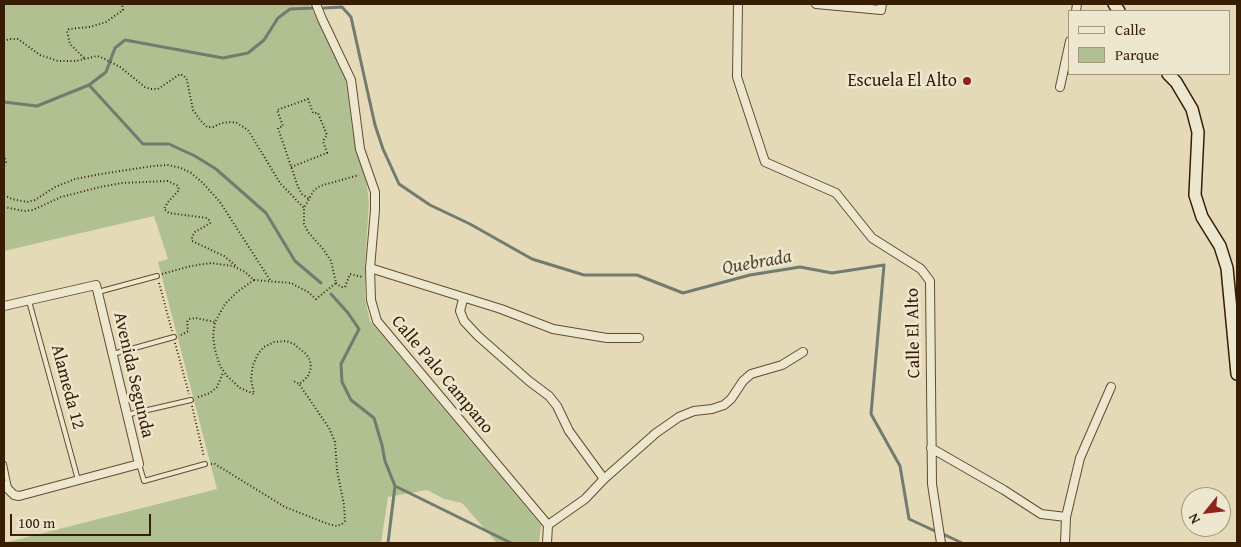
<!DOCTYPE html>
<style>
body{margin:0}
#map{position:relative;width:1241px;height:547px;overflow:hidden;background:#e5dab7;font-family:"Gentium Book Plus",serif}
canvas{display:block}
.frame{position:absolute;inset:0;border:5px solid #371d04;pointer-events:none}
.legend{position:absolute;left:1068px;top:10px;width:162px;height:65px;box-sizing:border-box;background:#eee7d0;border:1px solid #a5967e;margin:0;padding:6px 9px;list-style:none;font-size:15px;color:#371d04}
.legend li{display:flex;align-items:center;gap:10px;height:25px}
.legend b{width:25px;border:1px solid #a5967e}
.north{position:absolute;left:1181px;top:487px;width:50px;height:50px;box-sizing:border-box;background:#eee7d0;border:1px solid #a5967e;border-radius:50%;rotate:241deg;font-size:14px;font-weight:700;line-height:20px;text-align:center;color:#371d04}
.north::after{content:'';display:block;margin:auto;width:18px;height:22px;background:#8f2418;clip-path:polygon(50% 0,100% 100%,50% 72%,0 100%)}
.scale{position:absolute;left:10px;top:514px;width:141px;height:22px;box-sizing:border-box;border:2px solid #371d04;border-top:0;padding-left:6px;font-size:15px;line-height:18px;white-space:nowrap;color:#371d04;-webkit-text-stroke:4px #eee7d0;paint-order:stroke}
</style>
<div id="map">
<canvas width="1241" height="547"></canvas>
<div class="frame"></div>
<ul class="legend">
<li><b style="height:6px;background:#eee7d0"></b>Calle</li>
<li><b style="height:14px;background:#b1c090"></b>Parque</li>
</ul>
<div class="north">N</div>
<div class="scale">100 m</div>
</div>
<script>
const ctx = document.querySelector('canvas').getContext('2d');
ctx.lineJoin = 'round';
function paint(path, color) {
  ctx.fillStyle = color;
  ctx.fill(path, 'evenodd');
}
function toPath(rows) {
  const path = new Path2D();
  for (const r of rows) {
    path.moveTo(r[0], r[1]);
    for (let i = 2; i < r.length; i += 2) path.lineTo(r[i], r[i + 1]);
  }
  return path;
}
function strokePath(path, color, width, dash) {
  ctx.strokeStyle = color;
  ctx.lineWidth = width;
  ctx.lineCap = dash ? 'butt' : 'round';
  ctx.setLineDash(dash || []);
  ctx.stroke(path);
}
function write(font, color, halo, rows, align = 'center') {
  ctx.font = font + ' "Gentium Book Plus",serif';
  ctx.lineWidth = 5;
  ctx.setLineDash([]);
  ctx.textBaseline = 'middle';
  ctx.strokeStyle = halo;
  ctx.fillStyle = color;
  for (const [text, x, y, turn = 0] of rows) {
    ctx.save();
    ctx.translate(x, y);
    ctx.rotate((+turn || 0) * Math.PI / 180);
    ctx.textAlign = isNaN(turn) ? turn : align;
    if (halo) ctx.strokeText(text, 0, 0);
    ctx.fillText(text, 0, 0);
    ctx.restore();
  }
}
paint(toPath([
 [4,4,308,4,314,12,345,75,353,134,367,186,369,203,365,262,365,299,370,321,541,525,539,543,497,543,462,503,444,499,427,490,388,497,381,543,4,543,217,489,158,262,168,259,154,216,4,251]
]), '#b1c090');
strokePath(toPath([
 [324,8,342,7,351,17,375,125,383,149,399,184,430,205,470,224,532,259,584,275,637,275,683,293,750,275,800,267,832,273,884,265,871,414,900,466,909,519,935,531],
 [89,85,143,144,169,144,195,156,216,169,266,213,295,261,321,283],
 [4,102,37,106,89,85,106,72,115,48,125,40,223,58,248,53,264,40,278,18,290,9,314,8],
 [331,294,348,313,359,329,341,364,342,382,351,400,374,418,382,445,385,461,395,486,388,543],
 [395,486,511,543],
 [943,534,962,543]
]), '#717b6f', 3);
const lane = toPath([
 [98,292,157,276],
 [29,301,78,480],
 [113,354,174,337],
 [126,415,191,400],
 [4,464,9,488],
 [139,464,144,481,205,464]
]);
const street = toPath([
 [316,4,322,19,351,80,360,149,375,192,375,210,370,268,371,300,377,321,548,525,547,543],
 [738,4,737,77,765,162,836,193,872,238,921,269,930,281,932,484,941,543],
 [816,4,881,10,882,4],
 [1076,11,1077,4],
 [1060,87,1070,41],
 [370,268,501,309,553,329,607,338,639,338],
 [463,299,460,311,464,321,478,336,529,381,549,396,557,406,569,431,604,479,585,499,548,525],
 [4,306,96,285,139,464,19,496,14,495,4,485],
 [931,448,1004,490,1041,514,1066,517,1065,543],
 [604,479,656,433,679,417,694,411,712,409,724,405,731,399,743,381,751,374,782,365,803,352],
 [1066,517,1080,458,1111,387]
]);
const secondary = toPath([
 [1114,4,1119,11],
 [1168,74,1176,82,1192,109,1198,132,1195,195,1202,217,1220,246,1227,268,1237,374]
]);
strokePath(lane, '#624c31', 6);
strokePath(street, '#624c31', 10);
strokePath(secondary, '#371d04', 14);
strokePath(toPath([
 [4,42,9,39,18,39,40,55,58,61,76,61,97,56,103,58,120,67,145,87,151,89,158,89,180,74,184,76,187,80,193,110,201,121,207,127,213,127,222,123,231,122,237,123,248,130,280,183,304,208,314,190,320,186,359,175],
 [84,58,70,44,67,31,69,29,90,27,106,22,123,10,122,5,120,4],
 [4,155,6,162,4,166],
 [291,167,327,153,323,141,327,135,318,113,313,113,308,99,277,110,283,126,278,128,298,187,302,194,309,199],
 [4,195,12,199,27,202,35,200,55,187,75,179,101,174,153,166,168,165,181,168,191,173,203,183,220,202,270,280],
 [4,207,24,211,33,210,61,197,100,187,122,183,168,181,178,186,179,190,168,202,164,209,169,213,207,218,210,221,210,223,195,232,192,237,192,241,224,256,236,266],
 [162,274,191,266,211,263,233,266,245,272,254,280,237,292,225,304,215,322,213,336,215,350,220,366,227,376,240,388,254,394,251,379,253,365,258,354,264,347,274,342,286,341,294,344,306,354,310,360,311,368,308,376,303,381,299,384,292,380],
 [254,280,291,283,308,292,316,299,336,283,331,261,323,249,308,232,304,224,304,208],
 [159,283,172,331],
 [336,283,341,287,345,287,350,274,362,277],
 [181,335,188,331,187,322,189,319,196,318,215,322],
 [175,343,189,394],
 [198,397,210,393,217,387,223,373],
 [192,406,204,457],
 [211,464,215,464,285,507,328,524,337,526,342,524,345,521,344,505,337,470,335,442,329,428,299,384]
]), '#371d04', 2, [1, 2.5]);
strokePath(lane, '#eee7d0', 4);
strokePath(street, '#eee7d0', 8);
strokePath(secondary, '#eee7d0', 11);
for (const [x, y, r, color] of [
 [967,81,5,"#8f2418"]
]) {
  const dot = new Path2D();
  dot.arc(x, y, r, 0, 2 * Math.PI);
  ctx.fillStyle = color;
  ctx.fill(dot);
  strokePath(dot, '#eee7d0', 2);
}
write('18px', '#371d04', '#eee7d0', [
 ["Escuela El Alto",957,81]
], 'right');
write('18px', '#371d04', '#eee7d0', [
 ["Calle El Alto",914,333,-91],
 ["Avenida Segunda",133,375,77],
 ["Calle Palo Campano",442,375,50],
 ["Alameda 12",67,387,75]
]);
write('italic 19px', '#544c39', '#eee7d0', [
 ["Quebrada",757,263,-10]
]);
</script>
